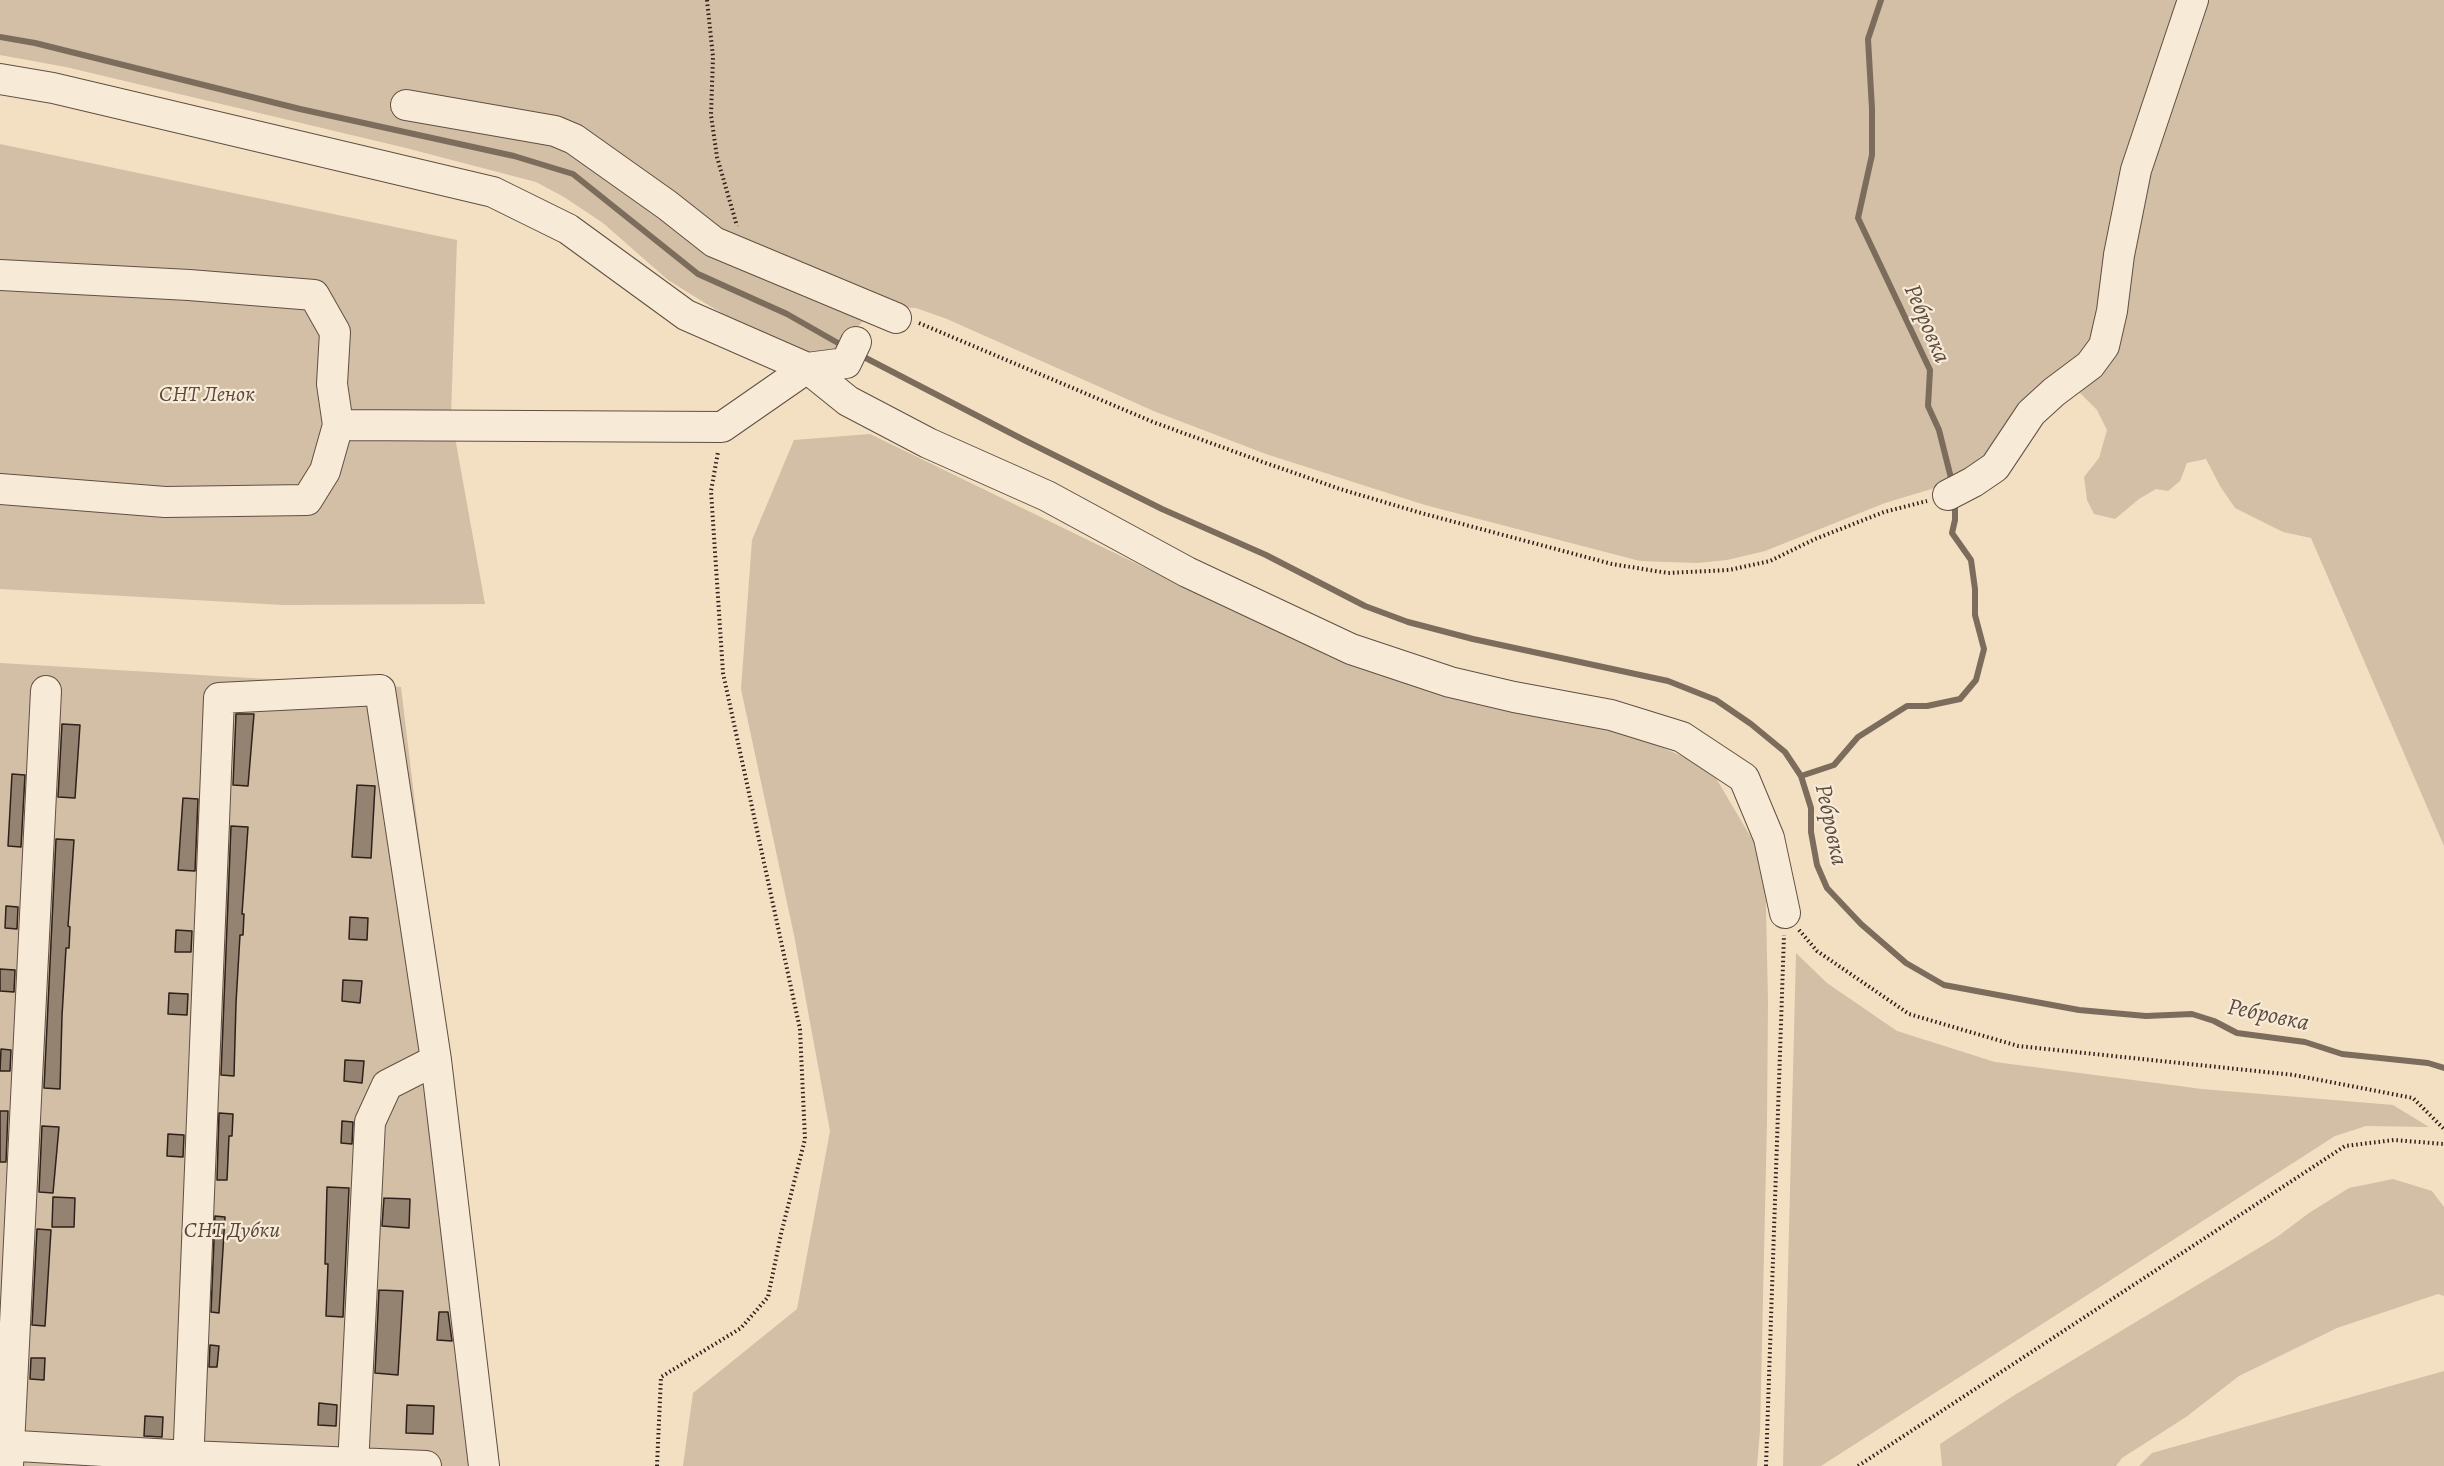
<!DOCTYPE html>
<meta charset="utf-8">
<style>
body{margin:0}
canvas{display:block;background:#f3dfc2}
</style>
<canvas width="2444" height="1466"></canvas>
<script>
const ctx = document.querySelector('canvas').getContext('2d');
ctx.lineJoin = 'round';
function paint(path, color) {
  ctx.fillStyle = color;
  ctx.fill(path, 'evenodd');
}
function toPath(rows) {
  const path = new Path2D();
  for (const r of rows) {
    path.moveTo(r[0], r[1]);
    for (let i = 2; i < r.length; i += 2) path.lineTo(r[i], r[i + 1]);
  }
  return path;
}
function strokePath(path, color, width, dash) {
  ctx.strokeStyle = color;
  ctx.lineWidth = width;
  ctx.lineCap = dash ? 'butt' : 'round';
  ctx.setLineDash(dash || []);
  ctx.stroke(path);
}
function write(font, color, halo, rows, align = 'center') {
  ctx.font = font + ' Alegreya,serif';
  ctx.lineWidth = 4.5;
  ctx.setLineDash([]);
  ctx.textBaseline = 'middle';
  ctx.strokeStyle = halo;
  ctx.fillStyle = color;
  for (const [text, x, y, turn = 0] of rows) {
    ctx.save();
    ctx.translate(x, y);
    ctx.rotate((+turn || 0) * Math.PI / 180);
    ctx.textAlign = isNaN(turn) ? turn : align;
    if (halo) ctx.strokeText(text, 0, 0);
    ctx.fillText(text, 0, 0);
    ctx.restore();
  }
}
paint(toPath([
 [0,0,2444,0,2444,846,2311,538,2283,532,2235,508,2220,486,2206,459,2187,463,2180,481,2168,491,2156,489,2139,499,2115,519,2094,514,2087,500,2084,477,2099,458,2107,430,2097,410,2075,388,1983,461,1948,484,1885,503,1765,551,1727,560,1697,563,1640,561,1425,505,1266,454,1156,412,947,319,916,308,893,307,871,316,861,323,828,363,730,318,700,300,668,280,603,223,564,197,536,182,406,148,66,67,0,55],
 [0,144,457,240,451,415,485,604,283,605,0,589],
 [870,434,1199,594,1364,666,1461,701,1595,719,1710,768,1765,861,1768,1002,1767,1121,1760,1431,1757,1466,683,1466,693,1393,797,1309,830,1131,794,935,741,689,752,540,794,440],
 [0,663,401,687,486,1397,484,1466,0,1466],
 [1796,953,1827,983,1897,1031,1995,1062,2202,1089,2393,1105,2429,1127,2366,1126,2335,1136,1821,1466,1783,1466],
 [2393,1179,2432,1191,2444,1207,2444,1296,2438,1294,2337,1328,2239,1376,2186,1417,2122,1458,2116,1466,1942,1466,1940,1444,2013,1396,2277,1237,2309,1213,2349,1188],
 [2444,1371,2444,1466,2139,1466,2152,1453]
]), '#d2bfa5');
strokePath(toPath([
 [1881,0,1868,39,1872,109,1872,155,1858,218,1930,370,1928,406,1939,430,1952,482],
 [0,37,35,43,300,109,514,156,573,174,698,274,787,314,845,347],
 [860,355,1024,440,1162,509,1266,555,1365,606,1408,622,1473,639,1668,681,1716,700,1751,724,1785,752,1801,776,1811,808,1811,832,1817,865,1827,888,1861,924,1906,963,1944,985,2079,1010,2146,1016,2192,1014,2214,1021,2237,1033,2305,1042,2342,1054,2428,1063,2444,1068],
 [1801,776,1834,765,1858,737,1907,706,1927,706,1960,699,1976,680,1984,649,1975,615,1975,589,1971,560,1952,533,1955,520,1955,501]
]), '#7c6c5c', 6);
const building = toPath([
 [236,714,254,714,248,786,233,785,236,714],
 [62,724,80,725,75,798,58,797,62,724],
 [12,774,25,775,21,847,8,846,12,774],
 [357,785,375,786,371,858,352,857,357,785],
 [183,798,198,799,195,871,178,870,183,798],
 [231,826,248,827,242,914,244,914,243,935,240,935,236,1003,234,1076,221,1075,231,826],
 [56,839,74,840,68,926,70,927,69,948,66,948,62,1016,60,1089,44,1088,56,839],
 [6,906,18,907,17,929,5,928,6,906],
 [350,917,368,918,367,940,349,939,350,917],
 [176,930,192,931,191,952,175,952,176,930],
 [0,969,15,970,14,992,0,991,0,969],
 [343,980,362,981,360,1003,342,1001,343,980],
 [169,993,188,994,187,1015,168,1014,169,993],
 [1,1049,11,1050,10,1071,0,1071,1,1049],
 [345,1060,364,1061,362,1083,344,1081,345,1060],
 [0,1111,8,1111,6,1162,0,1162,0,1111],
 [219,1113,233,1114,232,1136,229,1136,227,1180,217,1180,219,1113],
 [342,1121,353,1122,352,1144,341,1143,342,1121],
 [42,1126,59,1127,53,1193,39,1192,42,1126],
 [168,1134,184,1135,183,1157,167,1156,168,1134],
 [327,1187,349,1188,343,1317,326,1316,328,1264,325,1264,327,1187],
 [53,1197,75,1198,74,1227,52,1227,53,1197],
 [384,1198,410,1199,409,1228,382,1226,384,1198],
 [215,1216,225,1217,219,1313,211,1312,215,1216],
 [37,1229,51,1230,45,1326,32,1325,37,1229],
 [379,1290,403,1291,398,1375,375,1373,379,1290],
 [439,1312,448,1312,452,1341,437,1340,439,1312],
 [210,1345,219,1346,217,1367,209,1367,210,1345],
 [31,1358,45,1358,44,1380,30,1379,31,1358],
 [319,1403,337,1405,336,1426,318,1425,319,1403],
 [407,1405,434,1406,433,1434,406,1433,407,1405],
 [145,1416,163,1417,162,1437,144,1436,145,1416]
]);
paint(building, '#958371');
strokePath(building, '#2f2019', 1.5);
const minor = toPath([
 [0,79,53,88,493,192,568,229,686,315,807,368,848,401,928,443,1047,496,1187,572,1351,649,1450,682,1514,697,1611,715,1682,737,1744,778,1769,838,1785,913],
 [406,105,555,131,574,139,667,205,714,242,896,318],
 [0,275,189,285,314,295,335,332,332,384,338,425],
 [0,489,165,502,307,500,325,471,338,425,722,427,807,368,846,363,856,342],
 [1948,495,1973,482,1995,467,2031,413,2054,392,2090,365,2104,346,2112,311,2119,255,2136,170,2193,0],
 [436,1060,484,1466],
 [0,1445,189,1456,426,1466],
 [8,1466,46,691],
 [188,1466,219,698,380,690,436,1060,387,1085,370,1122,353,1466]
]);
strokePath(minor, '#605043', 32);
strokePath(toPath([
 [707,0,713,57,711,115,717,157,737,226],
 [919,323,1153,422,1263,462,1340,489,1421,513,1612,564,1668,573,1729,570,1770,561,1815,539,1884,512,1927,501],
 [1799,930,1817,951,1909,1014,2018,1046,2294,1075,2413,1098,2444,1129],
 [657,1466,661,1377,741,1328,768,1297,781,1234,805,1139,800,1029,723,673,711,491,718,452],
 [1766,1466,1784,935],
 [1858,1466,2345,1146,2394,1140,2444,1144]
]), '#2f2019', 4, [1.5, 3]);
strokePath(minor, '#f7ead7', 30);
write('italic 22px', '#58483c', '#f7ead7', [
 ["СНТ Ленок",207,396],
 ["СНТ Дубки",232,1232]
]);
write('italic 24px', '#5c4c40', '#f7ead7', [
 ["Ребровка",1926,324,67],
 ["Ребровка",1830,825,78],
 ["Ребровка",2268,1016,12]
]);
</script>
